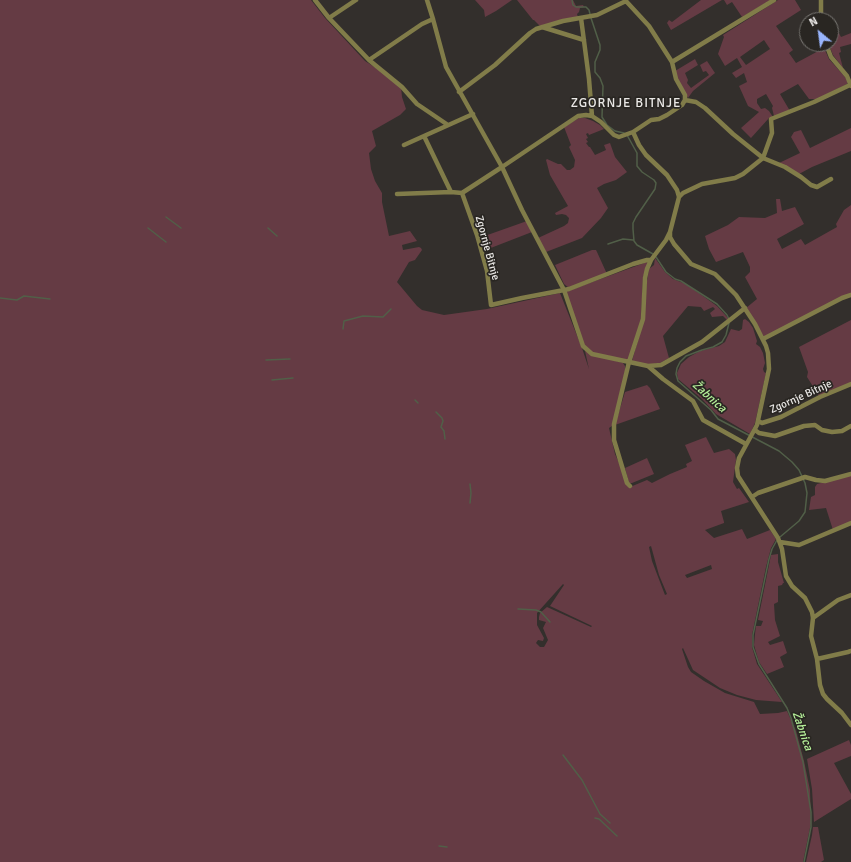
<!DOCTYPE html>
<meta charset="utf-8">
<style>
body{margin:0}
#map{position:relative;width:851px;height:862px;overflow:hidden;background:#332f2c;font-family:Signika,sans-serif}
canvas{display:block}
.north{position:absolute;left:799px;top:12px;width:40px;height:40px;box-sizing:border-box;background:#292622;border:1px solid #767470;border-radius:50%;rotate:331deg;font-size:11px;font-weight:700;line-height:16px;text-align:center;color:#eae8e6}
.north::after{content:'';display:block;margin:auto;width:14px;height:18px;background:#99b5fd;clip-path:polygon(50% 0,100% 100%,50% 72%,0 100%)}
</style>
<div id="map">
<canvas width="851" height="862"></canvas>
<div class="north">N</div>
</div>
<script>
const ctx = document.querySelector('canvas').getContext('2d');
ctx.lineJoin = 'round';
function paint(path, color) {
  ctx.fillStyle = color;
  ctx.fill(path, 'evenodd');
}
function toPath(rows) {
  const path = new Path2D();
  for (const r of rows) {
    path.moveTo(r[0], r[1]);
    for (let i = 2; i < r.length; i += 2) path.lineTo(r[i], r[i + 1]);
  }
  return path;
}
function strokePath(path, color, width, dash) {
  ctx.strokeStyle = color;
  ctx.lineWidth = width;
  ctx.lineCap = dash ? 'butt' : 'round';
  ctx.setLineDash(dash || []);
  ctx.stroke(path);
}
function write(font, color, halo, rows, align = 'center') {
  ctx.font = font + ' Signika,sans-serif';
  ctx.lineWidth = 3.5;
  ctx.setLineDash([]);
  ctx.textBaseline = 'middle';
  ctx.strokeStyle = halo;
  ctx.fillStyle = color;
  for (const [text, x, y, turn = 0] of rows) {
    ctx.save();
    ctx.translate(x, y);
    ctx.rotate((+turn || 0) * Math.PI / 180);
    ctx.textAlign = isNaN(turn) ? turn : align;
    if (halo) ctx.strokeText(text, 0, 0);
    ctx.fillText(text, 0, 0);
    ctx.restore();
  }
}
paint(toPath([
 [0,0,311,0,325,18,365,61,384,73,401,87,402,97,406,109,400,115,372,131,376,146,369,153,371,169,375,181,382,193,382,202,389,236,410,231,417,241,402,245,403,250,419,247,421,248,422,250,415,260,409,262,397,282,417,306,422,310,444,315,487,309,560,293,582,348,589,369,585,351,623,363,625,366,625,372,612,426,609,428,615,454,630,487,647,480,652,483,670,474,687,467,686,464,692,461,685,445,706,437,714,453,729,449,735,454,736,460,733,482,737,489,739,488,749,502,721,511,724,522,724,523,705,530,714,538,742,529,747,539,770,530,776,539,771,548,766,567,752,635,752,647,757,664,782,702,756,700,737,695,720,688,693,670,683,648,682,649,688,667,691,672,704,681,725,693,754,702,760,714,778,713,787,711,796,731,804,761,810,790,811,823,803,862,0,862],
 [651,546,659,575,667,594,665,595,652,561,649,547],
 [711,565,712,569,687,578,685,575],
 [563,584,564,585,550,606,592,626,591,627,547,607,540,613,539,617,539,620,546,622,543,628,548,640,544,647,540,647,536,643,538,640,543,641,544,638,537,625,537,613],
 [475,0,512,0,496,11,485,17,484,10],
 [517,0,573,0,576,6,583,5,584,7,580,8,579,12,577,14,578,17,540,26,534,20,533,20],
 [701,0,722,0,671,30,667,23,669,20,672,22],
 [724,0,771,0,742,17,732,2,727,5],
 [778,0,795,0,801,10,776,26,793,50,789,53,796,63,824,48,829,59,845,77,848,82,847,84,818,99,809,99,798,84,780,94,790,111,774,116,772,108,773,106,766,94,757,99,757,103,761,109,765,108,769,111,773,117,769,118,751,138,741,128,759,112,748,106,739,86,747,82,744,73,736,78,732,73,742,67,737,58,725,66,718,54,724,37,723,35],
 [764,40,770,49,746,65,740,57],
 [830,17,841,37,851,33,851,44,840,47,841,52,839,53,843,68,833,55,829,45,828,44,831,44,831,20,823,20],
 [695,59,698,65,685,73,688,80,687,83,691,88,709,75,706,71,703,72,700,65,707,61,715,73,693,91,688,98,678,81,675,71],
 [579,118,585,118,593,121,600,125,604,129,589,135,588,133,586,134,588,138,586,139,588,142,586,143,589,147,590,147,595,155,606,150,604,145,610,143,615,157,627,172,616,180,604,184,597,188,608,208,601,218,582,238,546,252,538,238,564,226,568,223,569,218,566,215,562,214,556,215,555,213,568,206,550,175,546,160,547,159,558,164,561,164,567,170,570,170,574,167,575,160,569,147,571,145,564,127],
 [851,128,851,151,812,167,799,174,779,163,800,153,791,137,794,132,801,130,810,148],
 [776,199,780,199,782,211,795,207,804,224,777,239,782,249,801,239,805,245,837,227,836,224,844,210,851,205,851,293,764,337,746,308,757,299,745,277,750,272,750,267,743,252,716,262,709,249,705,236,728,225,739,217,765,218,777,213],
 [527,221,532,232,483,251,479,238],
 [592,250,596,250,597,252,607,274,569,288,564,284,555,265],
 [655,258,665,272,673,279,686,284,717,306,729,319,727,320,723,316,712,317,710,313,715,309,713,307,704,311,701,307,688,306,663,336,669,358,660,363,648,365,632,361,644,319,646,287,649,269,654,265],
 [647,262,648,263,643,278,641,321,628,361,592,353,584,345,565,292],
 [745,319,749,322,753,328,757,341,756,344,760,347,763,353,765,363,763,369,764,372,766,373,755,423,750,434,716,414,702,399,678,379,677,373,681,364,689,357,700,351,719,346,725,342,731,329,739,331,742,329,743,320],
 [851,320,851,383,819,396,807,377,808,372,799,347],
 [647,385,650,388,660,409,615,425,625,392],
 [647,458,654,474,632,483,629,483,625,468],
 [851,475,851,522,833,530,826,508,809,510,811,497,815,495,815,487,817,484],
 [778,554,778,562,784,583,783,583,782,585,778,586,778,602,774,604,775,620,780,636,768,642,770,645,783,641,787,653,780,657,784,667,767,674,759,662,756,652,754,645,755,634,756,626,761,626,763,621,758,620,771,555],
 [849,740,851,745,851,756,834,763,851,794,851,799,814,822,812,789,807,759],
 [813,827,818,827,824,860,821,862,806,862,812,835]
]), '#653b44');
strokePath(toPath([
 [572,0,573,5,576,7,586,7,589,10,590,14],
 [591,18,600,45,600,50,595,62,595,72,600,78,603,86,602,117,607,125,615,131,624,133],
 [627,135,637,153,637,166,642,172,654,180,656,183,655,189,636,217,633,223,633,229,634,241,637,245,653,254],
 [166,217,181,228],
 [148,228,166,242],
 [268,228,277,236],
 [608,244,623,239,633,240],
 [656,257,666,272,675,279,681,281,717,304,727,315,729,319],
 [0,298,17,300,24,296,50,299],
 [729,323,726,335,722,342,713,347,702,350,686,356,680,362,677,368,676,374,678,381,711,410,718,419,779,451,792,462,799,470,805,483,807,493,805,512,799,521,780,537],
 [343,329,344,321,363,316,383,317,391,309],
 [266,360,290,359],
 [272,380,293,378],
 [415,400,418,403],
 [436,412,442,418,443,421,441,427,444,431,445,439],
 [470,503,471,493,470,484],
 [777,540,772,549,769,559,753,635,753,647,759,664,787,708,791,718,803,762,811,812,811,827,804,862],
 [518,609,536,610,541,612,550,622],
 [563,755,582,780,600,814,610,823],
 [595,818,599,819,617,836],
 [439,846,447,847]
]), '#515f48', 1.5);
strokePath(toPath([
 [315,0,329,18,369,60,402,87,417,104,448,125],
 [427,0,433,19,446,67,502,167,578,116,586,115,592,116,601,122,614,135,619,137,633,132,651,120,659,119,667,115,682,105,685,100,685,95,676,79,672,62,774,0],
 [625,0,649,26,672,62],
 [329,18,356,0],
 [581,18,589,79,592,116],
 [821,20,821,0],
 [542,27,584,40],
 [826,44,831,57,847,76,851,86],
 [369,60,422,24,433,19],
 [459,92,495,65,530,33,536,29,563,21,597,15,626,1],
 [685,100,696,102,705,108,733,134,763,158,785,167,801,177,811,185,817,187,831,179],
 [633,132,639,145,646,155,667,175,677,190,679,197,670,232,670,237,674,244,691,264,715,274,736,295,755,324,766,346,768,353,769,369,757,425,739,458,737,468,738,476,778,538,782,549,786,576,792,586,805,598,812,612,813,618,811,636,817,659,820,685,823,694,827,699,842,713,851,725],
 [404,145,424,136],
 [451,192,424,136,473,114],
 [397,194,451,192,462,193],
 [679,197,683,193,702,184,735,178,743,174,763,158,772,133,771,119,814,102,850,85],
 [651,260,647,260,633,264,569,289,564,290,522,298,491,305,487,271,477,235,462,193,502,167,522,210,564,290,583,346,592,354,648,366,663,379,693,401,703,420,746,444],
 [763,339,842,298,851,295],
 [648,366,661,365,702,342,745,308],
 [758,421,762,423,781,417,820,397,851,384],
 [755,430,759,433,775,436,804,426,815,425,822,430,832,432,842,431,851,426],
 [630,486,627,483,614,440,614,424,629,362,643,319,645,278,647,269,651,260,666,240,670,232],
 [752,497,758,493,805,477,816,480,825,481,851,474],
 [780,542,799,545,851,523],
 [813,618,838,600,851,595],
 [817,659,848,652,851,651]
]), '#817c49', 4.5);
write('11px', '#eae8e6', '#292622', [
 ["Zgornje Bitnje",487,248,75],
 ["Zgornje Bitnje",801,397,-24]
]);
write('italic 12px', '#b5ef99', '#292622', [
 ["Žabnica",709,397,42],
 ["Žabnica",802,731,71]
]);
ctx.letterSpacing = '1px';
write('13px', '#eae8e6', '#292622', [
 ["ZGORNJE BITNJE",626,104]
]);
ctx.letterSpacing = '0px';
</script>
